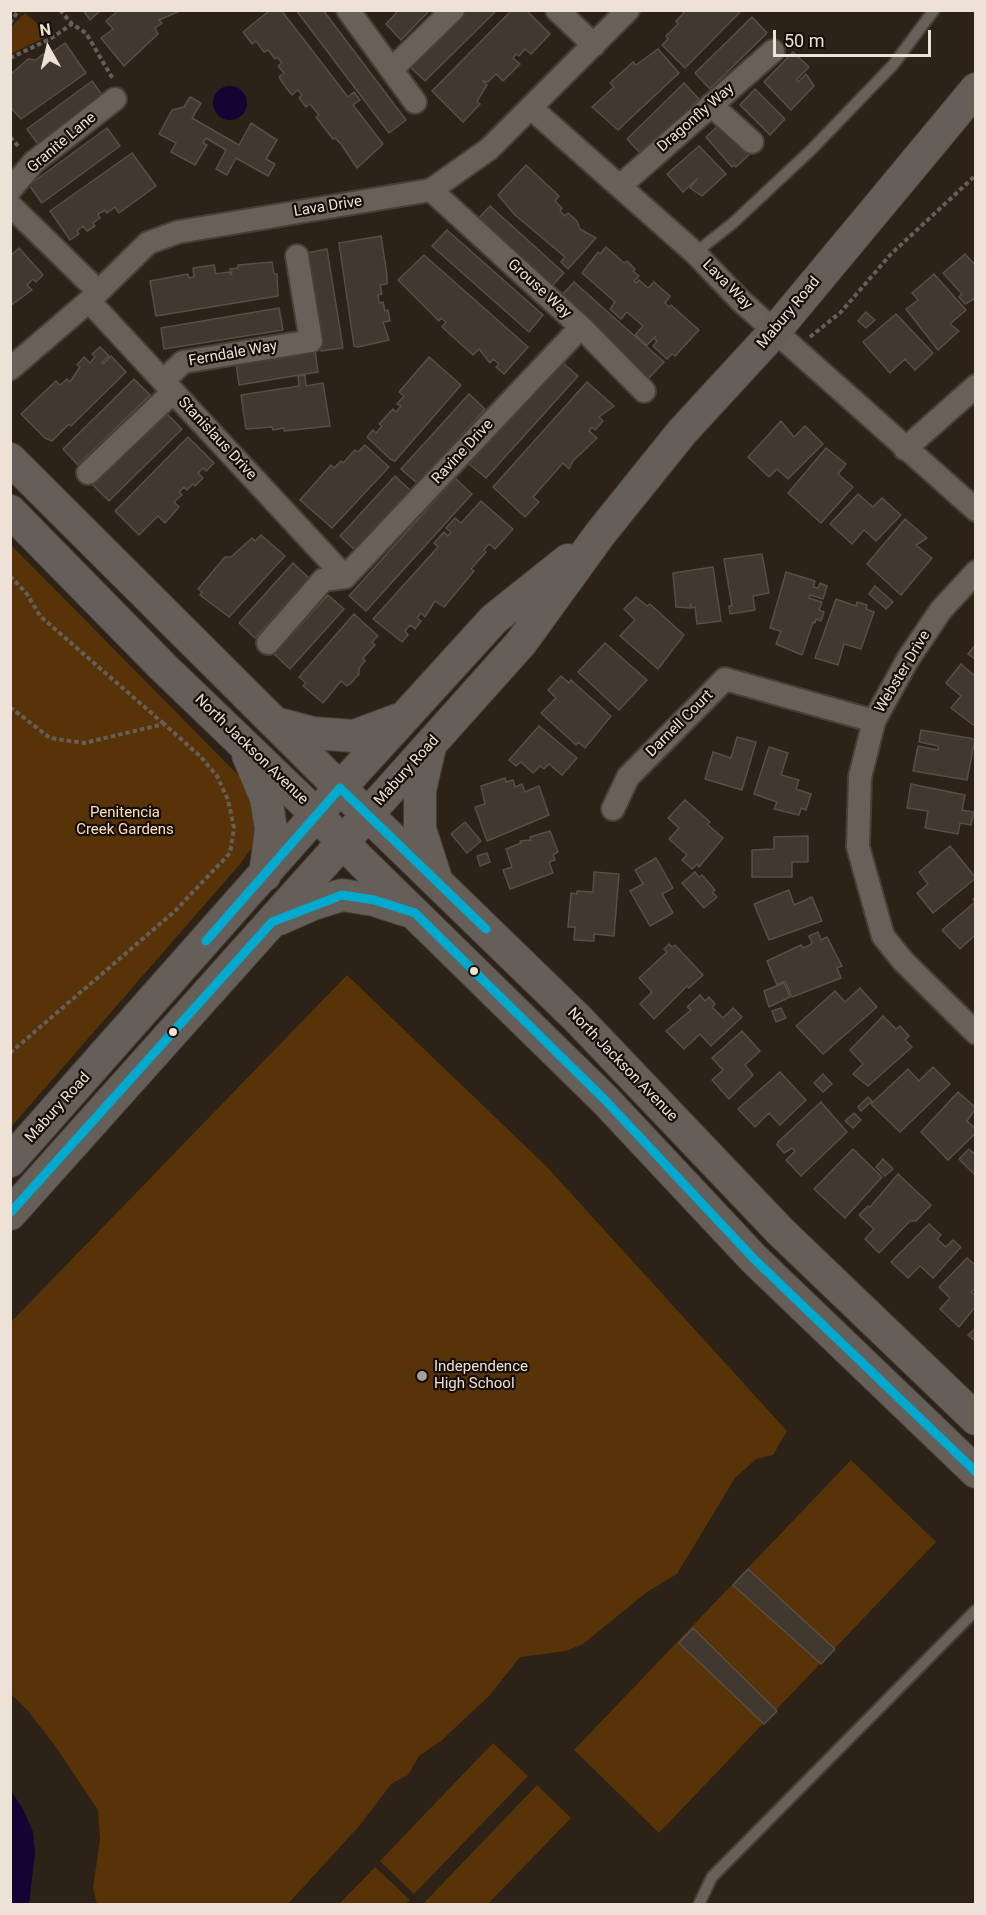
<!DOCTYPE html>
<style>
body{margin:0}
#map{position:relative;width:986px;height:1915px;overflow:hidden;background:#2c2218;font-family:Roboto,sans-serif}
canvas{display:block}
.frame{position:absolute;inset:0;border:12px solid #eee1d6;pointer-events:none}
.north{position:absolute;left:18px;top:18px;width:60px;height:60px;-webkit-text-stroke:4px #160e06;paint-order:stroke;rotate:352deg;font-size:16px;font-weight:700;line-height:24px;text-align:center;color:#eee1d6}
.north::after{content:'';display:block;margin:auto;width:21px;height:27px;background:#eee1d6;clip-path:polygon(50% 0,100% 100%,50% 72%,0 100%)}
.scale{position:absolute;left:773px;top:30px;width:158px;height:27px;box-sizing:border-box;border:3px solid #eee1d6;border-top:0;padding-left:8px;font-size:18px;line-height:21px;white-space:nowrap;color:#eee1d6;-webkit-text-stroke:4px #160e06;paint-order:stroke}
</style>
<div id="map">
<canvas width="986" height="1915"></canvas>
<div class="frame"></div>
<div class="north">N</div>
<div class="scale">50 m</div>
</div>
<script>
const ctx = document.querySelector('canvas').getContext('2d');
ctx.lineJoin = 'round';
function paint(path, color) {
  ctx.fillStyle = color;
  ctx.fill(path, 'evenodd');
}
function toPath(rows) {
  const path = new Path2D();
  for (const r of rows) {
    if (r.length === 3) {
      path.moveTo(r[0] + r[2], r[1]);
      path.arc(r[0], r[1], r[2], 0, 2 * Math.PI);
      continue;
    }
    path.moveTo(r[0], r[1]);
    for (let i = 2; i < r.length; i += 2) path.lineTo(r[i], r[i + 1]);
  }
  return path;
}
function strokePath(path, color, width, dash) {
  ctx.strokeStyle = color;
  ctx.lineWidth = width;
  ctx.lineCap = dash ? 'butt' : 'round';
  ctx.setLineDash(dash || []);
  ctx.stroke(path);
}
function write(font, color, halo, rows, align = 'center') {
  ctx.font = font + ' Roboto,sans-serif';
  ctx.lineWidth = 4.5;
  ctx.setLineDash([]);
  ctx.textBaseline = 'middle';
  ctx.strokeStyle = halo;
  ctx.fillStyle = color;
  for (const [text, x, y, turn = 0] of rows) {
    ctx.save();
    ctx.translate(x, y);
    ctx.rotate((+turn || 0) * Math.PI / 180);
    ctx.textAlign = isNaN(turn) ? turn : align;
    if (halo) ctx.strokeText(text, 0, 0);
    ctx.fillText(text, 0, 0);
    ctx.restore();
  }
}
paint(toPath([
 [25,13,50,35,11,54,11,27],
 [11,545,253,790,261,817,255,843,241,863,11,1127],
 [347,975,547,1167,787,1431,773,1455,756,1459,735,1478,677,1574,647,1592,583,1644,566,1651,520,1657,490,1695,441,1741,419,1756,408,1775,392,1783,360,1825,288,1904,97,1904,93,1888,100,1840,98,1810,58,1750,29,1712,11,1694,11,1322],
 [851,1460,936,1542,659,1833,574,1750],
 [493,1743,528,1776,414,1894,380,1861],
 [537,1785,571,1818,488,1904,428,1904,425,1902],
 [375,1867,410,1900,405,1904,339,1904]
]), '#573307');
paint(toPath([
 [230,103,17],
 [11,1791,23,1809,33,1832,35,1853,29,1904,11,1904]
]), '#150333');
const building = toPath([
 [83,10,101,10,90,20,83,10],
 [119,10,182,10,159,20,162,23,155,28,158,34,124,66,101,38,113,29,106,21,119,10],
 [270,10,281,10,348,97,354,92,360,100,353,105,383,144,357,168,341,144,335,138,333,139,316,117,319,115,310,104,306,107,299,98,302,95,298,90,292,95,285,86,279,77,284,73,278,66,282,63,277,57,275,59,268,50,264,52,256,41,252,44,243,32,270,10],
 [296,10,323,10,406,120,389,133,296,10],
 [399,10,430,10,401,40,386,24,399,10],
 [465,10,497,10,425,81,409,66,465,10],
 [512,10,526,10,550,34,531,54,525,49,519,56,516,54,513,58,520,64,503,81,496,74,488,82,483,81,487,85,477,101,480,104,463,122,432,91,512,10],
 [682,10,742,10,685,68,662,45,668,39,666,36,678,24,676,21,684,13,682,10],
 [752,17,767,33,710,89,695,73,752,17],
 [65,43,86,73,21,119,10,107,10,75,28,59,36,60,43,54,45,57,65,43],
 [658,49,679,73,618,130,592,107,614,87,610,83,633,62,636,65,658,49],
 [793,52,809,67,796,80,798,82,806,74,814,86,791,110,764,82,793,52],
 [92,81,105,99,40,147,27,129,92,81],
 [684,83,699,99,642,155,627,139,684,83],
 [755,89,785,119,770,135,740,105,755,89],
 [190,97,201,103,192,118,239,145,251,123,277,140,266,159,275,164,268,176,236,158,227,175,216,169,226,150,206,138,203,143,207,145,195,165,171,152,176,143,159,134,172,110,184,107,190,97],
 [722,122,752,152,736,167,734,165,732,167,706,137,722,122],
 [107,128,120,146,42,203,29,185,107,128],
 [699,146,726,174,702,196,690,188,697,179,683,192,667,174,699,146],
 [132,153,156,186,119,213,115,207,107,213,105,210,98,214,100,218,93,223,95,226,87,231,83,226,77,231,79,234,70,240,50,211,132,153],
 [526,165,559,196,555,201,562,208,560,211,565,216,568,213,577,221,580,229,596,238,568,269,561,262,565,257,515,215,498,195,526,165],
 [490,206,564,273,549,289,475,222,490,206],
 [447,230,543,315,529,332,432,246,447,230],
 [381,236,387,275,387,284,380,285,382,294,378,295,379,303,383,302,385,311,388,310,390,321,383,322,389,340,358,347,354,346,339,243,381,236],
 [606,247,624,263,627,261,635,269,633,271,639,276,634,281,636,283,639,280,648,288,654,282,670,296,665,303,669,307,671,305,699,330,675,356,672,354,667,359,653,346,657,341,654,338,656,336,647,345,635,335,643,326,627,312,621,319,610,309,615,302,582,273,598,252,600,254,606,247],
 [19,248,43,275,36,282,33,279,27,285,32,290,10,306,10,256,19,248],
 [327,249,343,348,321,351,306,253,327,249],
 [965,254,976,266,976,298,965,304,959,297,962,294,943,273,965,254],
 [424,255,528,347,504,374,496,367,499,364,493,359,490,363,479,349,473,355,442,327,446,322,441,318,439,321,398,280,424,255],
 [272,262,274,274,277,274,278,296,156,316,150,281,188,274,189,278,194,277,193,268,214,265,216,274,229,272,232,275,230,269,238,268,238,265,272,262],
 [934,274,966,310,950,324,959,331,938,350,906,309,918,300,912,293,934,274],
 [574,282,664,362,649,378,559,298,574,282],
 [279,308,283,330,164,349,161,328,279,308],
 [866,312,875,320,866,328,858,321,866,312],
 [896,314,933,353,915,370,905,359,890,373,863,342,896,314],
 [100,347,109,356,102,362,103,364,111,356,126,372,71,426,69,424,52,441,45,438,21,414,56,381,60,385,67,379,70,382,80,367,77,365,84,357,90,363,95,357,92,354,100,347],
 [315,350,318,372,239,385,236,363,315,350],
 [429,357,461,385,395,461,390,459,367,437,373,430,376,433,382,426,379,424,393,409,396,412,401,406,397,404,404,396,399,392,429,357],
 [562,362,578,376,486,478,469,464,562,362],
 [305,375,306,386,323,383,330,426,284,431,284,428,273,430,272,427,246,429,241,395,299,386,298,376,305,375],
 [134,379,150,395,78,465,63,449,134,379],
 [587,382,614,406,599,417,603,421,595,430,592,427,589,431,597,438,573,461,569,469,563,463,533,497,539,502,525,517,493,487,587,382],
 [469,394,485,409,418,484,401,469,469,394],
 [166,413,182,429,109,501,93,485,166,413],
 [781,421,794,437,805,426,823,444,788,479,777,469,769,477,748,457,781,421],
 [188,437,214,463,206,471,203,468,198,473,203,478,195,486,193,484,187,490,184,487,179,492,182,495,174,502,179,507,165,523,158,516,139,535,115,511,188,437],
 [365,445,389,467,332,528,300,500,331,465,334,468,341,461,343,463,355,450,358,452,365,445],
 [826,448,846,464,838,474,853,487,821,523,788,493,826,448],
 [395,476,411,491,357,552,340,536,395,476],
 [455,478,472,494,366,611,349,596,455,478],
 [858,494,873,507,882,498,901,515,876,541,864,530,852,544,830,524,858,494],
 [481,501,513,529,495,549,489,544,484,550,486,552,471,569,474,571,444,607,435,601,425,617,421,613,417,618,421,621,415,629,410,625,405,631,408,635,402,642,373,619,438,547,434,543,444,532,448,536,451,532,446,528,455,518,461,523,481,501],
 [905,519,927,538,916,545,932,558,901,595,867,564,905,519],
 [261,535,285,556,229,617,200,595,202,592,198,589,225,557,231,557,252,538,255,541,261,535],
 [762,554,769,593,753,596,755,610,730,614,729,606,732,606,724,559,762,554],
 [293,563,309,578,255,638,239,623,293,563],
 [713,567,721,621,697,624,695,607,691,608,691,604,690,608,676,607,673,573,713,567],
 [786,572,815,581,813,587,818,588,820,583,827,586,823,599,810,595,809,598,822,602,819,610,824,612,821,621,816,619,815,623,813,622,802,655,776,644,781,631,770,628,786,572],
 [875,586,893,602,886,609,869,594,875,586],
 [328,595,344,609,290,669,274,654,328,595],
 [636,597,647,606,650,604,684,635,658,669,620,636,635,620,624,609,636,597],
 [836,599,856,606,857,602,867,605,866,609,874,612,861,649,844,644,838,665,815,658,836,599],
 [354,614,378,636,372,642,375,645,363,658,365,661,359,668,359,674,350,684,347,686,341,681,323,703,303,686,306,683,299,677,354,614],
 [605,643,647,680,619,710,578,672,605,643],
 [976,644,976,660,968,654,976,644],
 [961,664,976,677,976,727,951,708,961,696,946,683,961,664],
 [561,676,569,683,571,680,611,716,585,748,578,742,576,745,541,713,556,698,548,690,561,676],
 [539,726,577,758,562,775,549,764,544,769,540,766,533,773,521,762,516,766,509,760,539,726],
 [921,730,975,739,967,780,913,771,918,746,938,750,938,746,919,742,921,730],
 [737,737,756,742,742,790,705,779,713,752,731,758,737,737],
 [769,747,788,753,781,775,799,780,796,789,811,794,806,810,801,808,799,815,774,809,777,802,754,794,769,747],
 [505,778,506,782,513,780,515,787,522,784,525,792,539,786,549,815,487,841,475,807,485,804,481,786,505,778],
 [911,784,965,795,962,810,974,812,971,825,960,823,958,834,925,828,928,811,907,808,911,784],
 [685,800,710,822,707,824,723,838,699,867,697,864,692,869,682,860,687,855,669,839,679,828,668,818,685,800],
 [465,822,481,841,467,853,451,834,465,822],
 [550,831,558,852,553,855,555,860,549,862,553,873,510,889,503,870,512,867,506,849,521,843,520,841,531,840,530,837,550,831],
 [808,836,808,862,792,862,792,877,752,877,752,850,774,849,774,837,808,836],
 [950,846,976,878,933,913,917,893,928,884,919,872,950,846],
 [487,853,490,862,480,866,477,856,487,853],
 [656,858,673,888,662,894,673,913,650,926,630,891,643,884,635,870,656,858],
 [594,872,619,874,614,936,594,934,594,941,574,940,575,927,568,927,571,893,577,894,577,891,593,892,594,872],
 [695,872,699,877,702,875,715,890,712,892,717,897,704,908,682,883,695,872],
 [789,890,794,905,812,897,822,921,769,940,754,904,789,890],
 [976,897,976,938,974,936,960,949,942,930,975,902,973,899,976,897],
 [818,932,821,940,827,937,842,966,837,968,841,978,792,997,785,981,777,985,767,961,801,945,803,948,810,945,812,943,809,936,818,932],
 [669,944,672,947,675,945,703,975,689,988,687,986,654,1019,640,1004,652,992,639,978,667,952,664,949,669,944],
 [784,983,790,997,769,1007,764,991,784,983],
 [860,988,877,1007,823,1054,796,1026,835,991,845,1002,860,988],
 [700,995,705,1001,709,997,715,1004,712,1007,723,1018,733,1008,742,1017,711,1046,700,1034,684,1049,666,1031,691,1010,687,1007,700,995],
 [781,1008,786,1018,776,1022,772,1011,781,1008],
 [883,1016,896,1029,900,1026,909,1036,905,1040,912,1047,868,1086,853,1074,863,1064,850,1050,883,1016],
 [742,1031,760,1051,745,1065,753,1075,729,1099,712,1080,723,1070,712,1058,742,1031],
 [933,1067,950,1084,900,1132,871,1104,908,1069,919,1081,933,1067],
 [780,1072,806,1100,780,1125,769,1113,755,1127,738,1109,780,1072],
 [823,1074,832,1084,823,1092,814,1083,823,1074],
 [958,1092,976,1108,967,1121,976,1129,976,1133,948,1160,921,1132,958,1092],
 [868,1097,872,1101,861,1111,858,1107,868,1097],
 [821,1102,847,1132,801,1176,786,1160,795,1151,792,1148,784,1153,777,1145,778,1142,821,1102],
 [854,1113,861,1120,853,1128,845,1121,854,1113],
 [853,1149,882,1177,845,1218,814,1189,853,1149],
 [969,1149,973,1153,976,1150,976,1176,959,1159,969,1149],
 [883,1159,893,1169,885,1176,876,1167,883,1159],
 [898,1174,931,1205,916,1221,910,1221,879,1253,865,1239,874,1229,859,1215,868,1206,870,1207,898,1174],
 [929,1224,941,1235,937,1239,946,1247,953,1240,961,1247,933,1278,920,1266,908,1278,891,1262,929,1224],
 [967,1258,976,1266,976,1288,971,1292,976,1296,976,1306,959,1327,940,1309,950,1298,939,1287,967,1258],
 [976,1328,976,1342,968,1335,976,1328],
 [748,1569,835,1649,821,1664,733,1585,748,1569],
 [693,1628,777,1711,764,1724,679,1643,693,1628]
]);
paint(building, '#413830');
strokePath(building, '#574f47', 1.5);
const lane = toPath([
 [695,253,733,223,811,150,893,65,934,10],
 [699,1904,712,1877,976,1610]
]);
const street = toPath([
 [348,10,415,102],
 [557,10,594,45],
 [392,69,453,10],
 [711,105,752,142],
 [531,108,695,253,741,301,976,510],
 [620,186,773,51],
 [10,190,34,162,115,99],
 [431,190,581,327,644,391],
 [10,205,98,291],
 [89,301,345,577],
 [10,369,89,301,148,243,178,232,431,190,489,149,628,10],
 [163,381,183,362,311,341,297,256],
 [905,449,976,386],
 [88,473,173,392],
 [976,572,941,610,908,659,874,721,860,777,858,847,883,936,903,961,976,1033],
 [345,577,581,327],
 [268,643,323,580,345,577],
 [613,809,628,777,725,679,874,721]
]);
const secondary = toPath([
 [10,459,340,788,578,1019,780,1231,976,1419],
 [10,511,162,666,317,815,359,859,605,1100,754,1259,976,1472],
 [275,723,313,733,354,736,400,719],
 [430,747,420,790,420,829,435,876],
 [248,755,266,798,271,829,265,875],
 [279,919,313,904,342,895,374,900,408,911],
 [10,1161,340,788,494,619,568,560],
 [10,1214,521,643,600,534,682,432,775,331,976,89]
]);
strokePath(lane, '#483f38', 14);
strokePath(street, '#483f38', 26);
strokePath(secondary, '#483f38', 34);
strokePath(toPath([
 [60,10,72,24],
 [10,23,19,10],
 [10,58,50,39,72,24,86,33,113,79],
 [10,137,20,148],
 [810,337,841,312,891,254,976,175],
 [10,576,27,594,40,616,164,724],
 [10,707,50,738,84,743,164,724,200,756,217,776,228,800,234,828,230,853,175,911,10,1053]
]), '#665e58', 4, [4.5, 3]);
strokePath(lane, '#696159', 10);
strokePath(street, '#696159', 22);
strokePath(secondary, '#665e59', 32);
strokePath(toPath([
 [340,788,486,929],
 [206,941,340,788],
 [10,1213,272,922,342,895,374,900,415,913,605,1100,754,1259,976,1472]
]), '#00a9ce', 9);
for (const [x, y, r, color] of [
 [474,971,5,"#eee1d6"],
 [173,1032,5,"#eee1d6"],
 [422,1376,6,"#aa9e94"]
]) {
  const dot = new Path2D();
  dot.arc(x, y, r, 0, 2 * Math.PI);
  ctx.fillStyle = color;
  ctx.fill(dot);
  strokePath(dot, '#160e06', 2);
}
write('15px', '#eee1d6', '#160e06', [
 ["Dragonfly Way",696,118,-41],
 ["Granite Lane",62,143,-40],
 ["Lava Drive",328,207,-9],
 ["Lava Way",727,285,45],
 ["Grouse Way",539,289,42],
 ["Mabury Road",789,313,-50],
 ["Ferndale Way",233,354,-10],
 ["Stanislaus Drive",217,439,47],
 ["Ravine Drive",463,452,-47],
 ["Webster Drive",903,672,-59],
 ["Darnell Court",680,724,-45],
 ["North Jackson Avenue",251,750,44],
 ["Mabury Road",407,771,-48],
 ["North Jackson Avenue",622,1065,46],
 ["Mabury Road",58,1108,-48]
]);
write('15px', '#fedec0', '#160e06', [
 ["Penitencia",125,813],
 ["Creek Gardens",125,830]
]);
write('15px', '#eee1d6', '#160e06', [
 ["Independence",434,1367],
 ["High School",434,1384]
], 'left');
</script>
